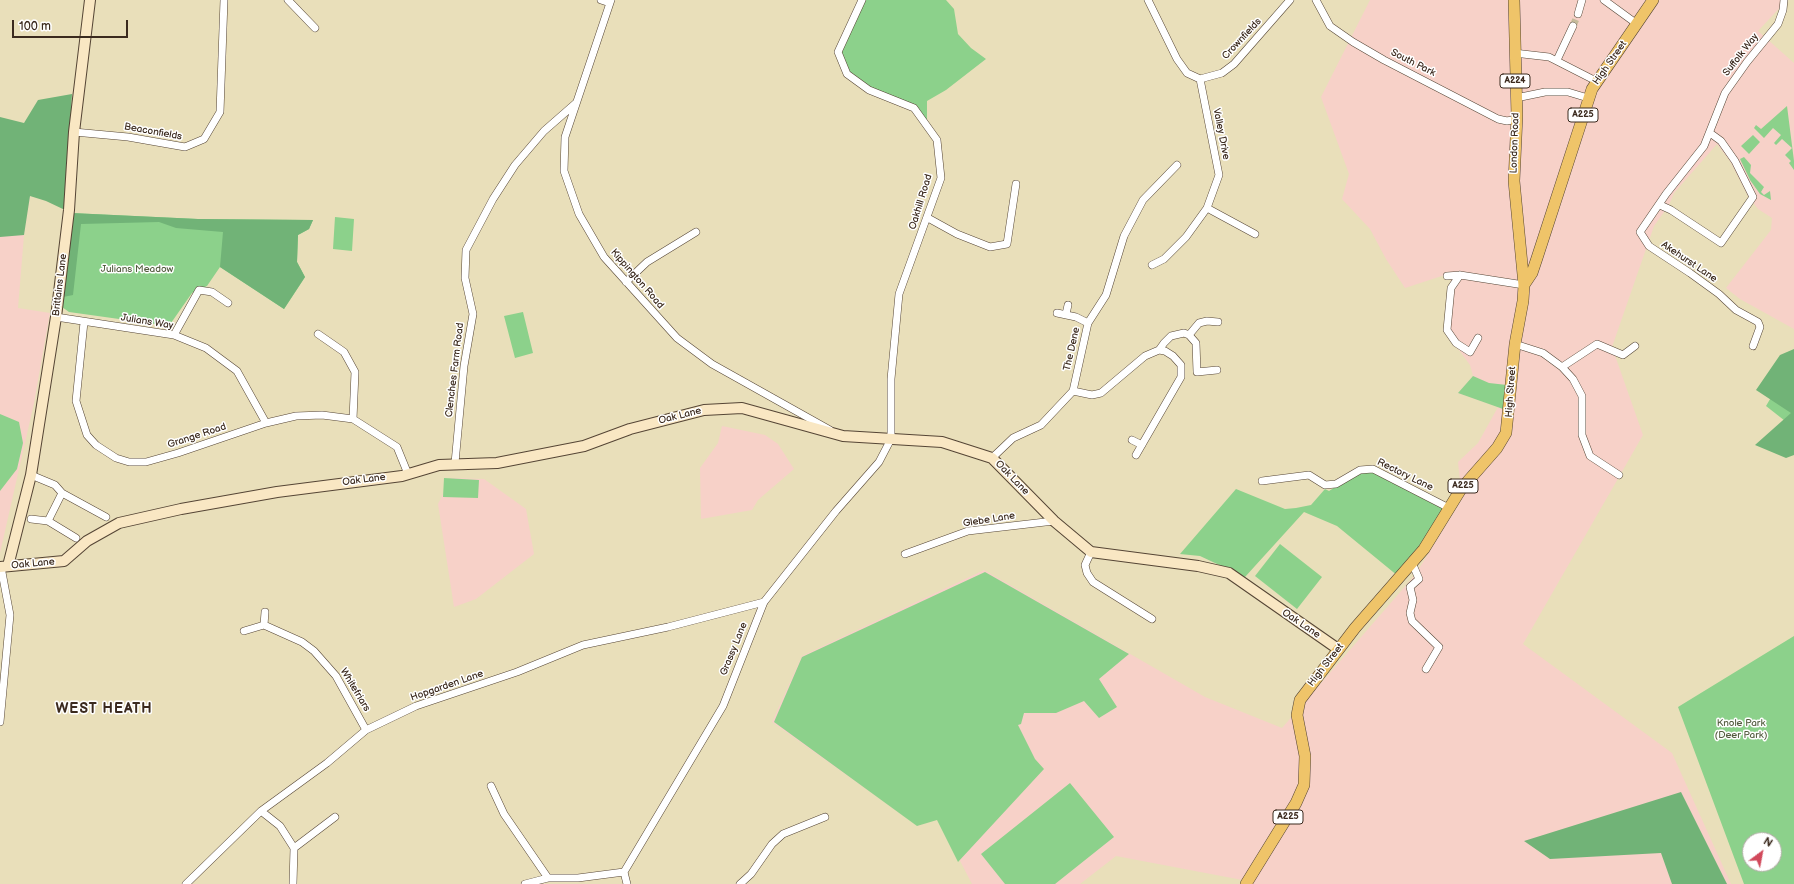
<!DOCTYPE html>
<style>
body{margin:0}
#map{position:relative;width:1794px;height:884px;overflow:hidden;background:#e9dfba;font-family:"Balsamiq Sans",sans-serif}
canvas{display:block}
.north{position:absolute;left:1742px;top:832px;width:40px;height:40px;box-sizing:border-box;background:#fff;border:1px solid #b1aaa5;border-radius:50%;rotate:32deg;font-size:11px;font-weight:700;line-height:16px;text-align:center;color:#3b2a1e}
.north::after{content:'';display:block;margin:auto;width:14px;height:18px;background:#d1495b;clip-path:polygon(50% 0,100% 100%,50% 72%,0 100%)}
.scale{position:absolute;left:12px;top:20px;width:116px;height:18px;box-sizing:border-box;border:2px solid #3b2a1e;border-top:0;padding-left:5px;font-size:12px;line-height:14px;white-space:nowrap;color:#3b2a1e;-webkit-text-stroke:3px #fff;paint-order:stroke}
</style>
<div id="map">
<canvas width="1794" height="884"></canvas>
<div class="north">N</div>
<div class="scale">100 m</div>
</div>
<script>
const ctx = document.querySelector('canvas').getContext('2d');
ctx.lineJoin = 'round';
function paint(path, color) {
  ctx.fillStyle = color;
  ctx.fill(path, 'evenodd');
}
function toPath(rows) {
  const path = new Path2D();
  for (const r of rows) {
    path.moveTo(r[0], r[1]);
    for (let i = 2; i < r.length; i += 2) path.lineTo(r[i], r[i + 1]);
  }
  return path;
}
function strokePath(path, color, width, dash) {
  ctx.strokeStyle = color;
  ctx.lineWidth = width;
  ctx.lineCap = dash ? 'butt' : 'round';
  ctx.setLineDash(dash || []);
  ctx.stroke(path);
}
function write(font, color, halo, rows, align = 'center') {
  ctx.font = font + ' "Balsamiq Sans",sans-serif';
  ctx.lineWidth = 3;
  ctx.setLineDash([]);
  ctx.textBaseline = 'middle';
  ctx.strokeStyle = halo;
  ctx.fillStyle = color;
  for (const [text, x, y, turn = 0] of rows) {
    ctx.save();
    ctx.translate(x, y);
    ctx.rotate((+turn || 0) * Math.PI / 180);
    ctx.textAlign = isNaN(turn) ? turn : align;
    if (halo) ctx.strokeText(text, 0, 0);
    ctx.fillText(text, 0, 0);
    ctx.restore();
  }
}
paint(toPath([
 [1370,0,1787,0,1758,31,1794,63,1794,329,1740,299,1726,288,1771,230,1772,218,1758,209,1748,196,1730,161,1717,144,1674,193,1669,205,1654,226,1612,347,1643,435,1523,644,1672,753,1731,884,1252,884,1253,882,1116,856,1080,884,972,884,938,818,918,826,772,722,802,656,984,570,1205,697,1282,728,1415,575,1462,499,1458,462,1478,443,1498,407,1458,393,1473,376,1470,365,1448,335,1451,273,1405,288,1386,259,1370,229,1342,199,1349,174,1321,97],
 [0,181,30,196,24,235,18,308,50,313,34,403,0,553],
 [722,426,765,435,778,444,794,469,758,500,752,510,701,519,700,468,718,443],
 [451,478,484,479,526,509,534,554,476,599,454,607,438,504]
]), '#f7d1c8');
paint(toPath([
 [862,0,946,0,954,9,958,34,971,48,986,59,946,90,927,101,927,120,925,122,915,108,870,90,848,76,839,52],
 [1787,106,1794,161,1794,170,1789,163,1791,161,1785,155,1792,148,1782,139,1776,145,1774,143,1781,135,1773,128,1764,138,1754,128,1756,125,1761,129],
 [1753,135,1760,142,1749,154,1741,146],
 [1744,157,1751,165,1750,173,1764,187,1761,192,1764,195,1770,191,1771,200,1760,194,1750,180,1740,159],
 [71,213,198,219,313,220,309,229,298,235,297,262,305,277,284,309,220,267,207,286,192,293,171,323,162,325,69,312,62,307],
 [335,217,354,219,352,251,333,249],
 [523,312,533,353,515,358,504,316],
 [1794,358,1794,428,1766,406],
 [1473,376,1489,383,1507,385,1503,409,1458,393],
 [0,414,19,422,23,443,17,469,0,491],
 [1360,471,1373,471,1444,508,1421,550,1398,576,1337,526,1304,512,1245,577,1200,556,1180,554,1236,489,1285,509,1296,508,1311,505,1325,489,1329,491],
 [444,478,479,480,478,498,443,497],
 [1280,544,1322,577,1297,609,1255,576],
 [985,572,1129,654,1099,679,1117,707,1099,718,1084,701,1056,713,1024,713,1021,724,1018,725,1035,759,1044,769,958,862,937,820,917,826,774,722,802,657],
 [1794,636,1794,884,1744,884,1678,707],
 [1750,840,1774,840,1774,864,1750,864],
 [1070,783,1114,837,1055,884,1005,884,981,854]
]), '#8cd18b');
paint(toPath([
 [72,94,65,210,46,201,30,196,24,235,0,237,0,117,24,123,38,100],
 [71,213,198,219,313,220,309,229,298,235,297,262,305,277,284,309,220,267,223,232,176,228,159,222,81,224,73,295,63,297],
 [1794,349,1794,455,1786,458,1755,445,1791,413,1756,390,1780,355],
 [1681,792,1727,884,1672,884,1661,853,1550,859,1524,841]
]), '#71b377');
strokePath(toPath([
 [1573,26,1578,14]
]), '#c6bb9b', 7, [7, 3.5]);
const street = toPath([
 [288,0,315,28],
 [601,0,610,3],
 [611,0,565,137,564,171,579,214,604,257,677,338,712,364,830,430],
 [1148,0,1177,59,1187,73,1200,79,1219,175,1207,208,1186,237,1164,259,1152,265],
 [1316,0,1330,26,1353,42,1384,60,1498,119,1507,121,1517,119],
 [1604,0,1637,24],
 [1578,14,1582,0],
 [1514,53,1549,57,1596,81],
 [1557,60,1573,26],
 [1200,79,1222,73,1234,64,1290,0],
 [1516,98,1545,92,1568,92,1588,98],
 [74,132,128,137,185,147,204,139,220,112,224,0],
 [1660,205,1671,210,1721,243,1753,197,1735,161,1721,141,1710,133],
 [1207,208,1255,234],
 [928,218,957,234,990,247,1007,244,1016,184],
 [1460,275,1451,288,1447,330,1456,343,1470,352,1478,338],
 [1447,276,1460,275,1524,285],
 [626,282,647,262,696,232],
 [1057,313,1076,317,1088,323],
 [1066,314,1068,305],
 [56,317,174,335,206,348,237,371,266,423],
 [84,322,76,401,87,435,96,445,116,458,129,462,146,462,178,453,266,423,296,416,322,415,353,419,397,447,408,474],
 [318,334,344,352,355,372,353,419],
 [174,335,199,290,212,292,228,303],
 [1189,335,1199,323,1207,321,1218,322],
 [1515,344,1543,353,1562,367],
 [1753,346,1760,327,1758,322,1736,310,1719,294,1690,273,1649,246,1640,232,1666,194,1704,146,1725,93,1747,62,1778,24,1783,10,1784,0],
 [1159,350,1164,343,1171,336,1184,333,1189,335,1196,343,1197,372,1217,370],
 [1073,391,1092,395,1101,393,1145,356,1159,350,1165,351,1173,356,1181,365,1181,377,1136,455],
 [1132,440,1142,445],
 [992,458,1013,438,1041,425,1073,391,1088,323,1106,295,1124,236,1143,200,1177,165],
 [455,463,464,366,473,314,465,278,466,250,493,199,515,165,544,131,576,103],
 [31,475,55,485,62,493,106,517],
 [1619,475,1590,456,1582,435,1582,396,1573,379,1562,367,1597,344,1623,355,1635,346],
 [1262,481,1309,475,1325,485,1336,484,1360,470,1373,469,1449,508],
 [31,519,48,521,62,493],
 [48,521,76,538],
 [1091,552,1085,565,1087,573,1093,582,1152,619],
 [905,554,968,531,1054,521],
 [1413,565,1419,579,1410,587,1413,600,1410,613,1412,621,1439,647,1426,669],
 [265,612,264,625,302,642,314,651,336,676,366,730],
 [244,631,264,625],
 [0,722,10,615,1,567],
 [491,786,504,814,548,878],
 [261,811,280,826,294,848,293,884],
 [294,848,335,817],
 [186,884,261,811,327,763,366,730,416,706,517,672,583,645,668,627,764,602],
 [525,884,548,878,578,878,624,872],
 [627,884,624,872,723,706,764,602,836,511,879,462,891,439,891,379,899,294,941,178,937,140,914,108,869,90,847,74,838,52,862,0],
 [740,884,751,874,772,844,783,834,825,817]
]);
const secondary = toPath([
 [8,566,31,475,56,317,69,210,74,132,90,0],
 [0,567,64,561,87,541,119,523,181,509,277,492,402,476,439,465,497,463,584,446,630,429,704,410,742,408,843,436,942,442,992,458,1054,521,1091,552,1198,566,1229,573,1338,649]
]);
const primary = toPath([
 [1524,285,1532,273,1537,258,1592,89,1653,0],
 [1246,884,1296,803,1304,785,1305,756,1297,715,1300,700,1355,628,1424,549,1461,489,1497,448,1506,433,1515,344,1523,301,1524,285,1514,181,1517,116,1514,0]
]);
strokePath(street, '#554535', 8);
strokePath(secondary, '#554535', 12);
strokePath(primary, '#554535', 12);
strokePath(street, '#fff', 7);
strokePath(secondary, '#f9e7c3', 10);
strokePath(primary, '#efc469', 11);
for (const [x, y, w] of [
 [1515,81,30],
 [1583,115,30],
 [1463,486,30],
 [1288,817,30]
]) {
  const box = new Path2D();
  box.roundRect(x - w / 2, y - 7, w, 14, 3);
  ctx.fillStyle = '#fff';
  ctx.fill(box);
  strokePath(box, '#3b2a1e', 1);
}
write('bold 9px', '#3b2a1e', null, [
 ["A224",1515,81],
 ["A225",1583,115],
 ["A225",1463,486],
 ["A225",1288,817]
]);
write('10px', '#3b2a1e', '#fff', [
 ["Crownfields",1242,39,-47],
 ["Suffolk Way",1741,55,-52],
 ["South Park",1413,63,27],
 ["High Street",1610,63,-55],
 ["Beaconfields",153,132,10],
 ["Valley Drive",1221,134,79],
 ["London Road",1515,143,-88],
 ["Oakhill Road",921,202,-73],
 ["Akehurst Lane",1689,262,34],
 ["Kippington Road",637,279,49],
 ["Brittains Lane",60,285,-83],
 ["Julians Way",147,322,9],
 ["The Dene",1072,349,-77],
 ["Clenches Farm Road",455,370,-83],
 ["High Street",1511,392,-86],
 ["Oak Lane",680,416,-14],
 ["Grange Road",197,436,-18],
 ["Rectory Lane",1405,475,26],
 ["Oak Lane",1012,478,46],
 ["Oak Lane",364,480,-7],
 ["Glebe Lane",989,520,-9],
 ["Oak Lane",33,564,-5],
 ["Oak Lane",1301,624,34],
 ["Grassy Lane",734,649,-68],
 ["High Street",1326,665,-52],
 ["Hopgarden Lane",447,686,-19],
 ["Whitefriars",355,690,59]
]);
write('10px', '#535c3f', '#fff', [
 ["Julians Meadow",137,269],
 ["Knole Park",1741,723],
 ["(Deer Park)",1741,735]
]);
ctx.letterSpacing = '1px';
write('bold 14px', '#3b2a1e', '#fff', [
 ["WEST HEATH",104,709]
]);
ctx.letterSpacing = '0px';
</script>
